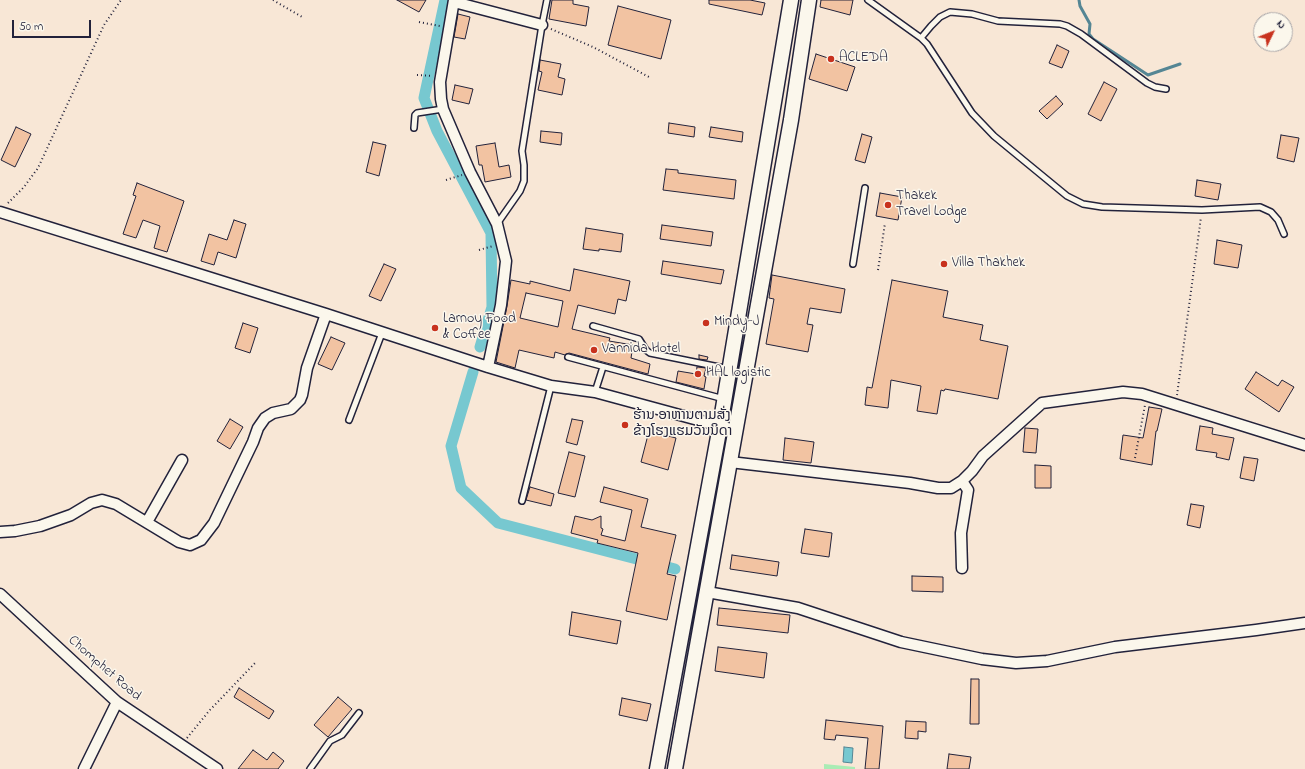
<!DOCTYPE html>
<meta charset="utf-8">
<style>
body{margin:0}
#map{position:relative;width:1305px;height:769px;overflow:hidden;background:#f8e7d6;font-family:"Indie Flower",sans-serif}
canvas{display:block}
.north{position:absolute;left:1253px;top:12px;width:40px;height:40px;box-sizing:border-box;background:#fbf7ec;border:1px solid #a4a2a5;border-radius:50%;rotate:47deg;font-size:11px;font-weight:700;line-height:16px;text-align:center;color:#22223b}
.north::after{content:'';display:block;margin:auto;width:14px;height:18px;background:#c8321e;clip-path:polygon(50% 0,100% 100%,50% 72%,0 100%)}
.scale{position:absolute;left:12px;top:20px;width:79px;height:18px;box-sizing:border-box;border:2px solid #22223b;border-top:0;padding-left:5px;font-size:12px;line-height:14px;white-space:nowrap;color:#22223b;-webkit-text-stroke:3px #fbf7ec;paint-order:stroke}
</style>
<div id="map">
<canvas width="1305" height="769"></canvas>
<div class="north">N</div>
<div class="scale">50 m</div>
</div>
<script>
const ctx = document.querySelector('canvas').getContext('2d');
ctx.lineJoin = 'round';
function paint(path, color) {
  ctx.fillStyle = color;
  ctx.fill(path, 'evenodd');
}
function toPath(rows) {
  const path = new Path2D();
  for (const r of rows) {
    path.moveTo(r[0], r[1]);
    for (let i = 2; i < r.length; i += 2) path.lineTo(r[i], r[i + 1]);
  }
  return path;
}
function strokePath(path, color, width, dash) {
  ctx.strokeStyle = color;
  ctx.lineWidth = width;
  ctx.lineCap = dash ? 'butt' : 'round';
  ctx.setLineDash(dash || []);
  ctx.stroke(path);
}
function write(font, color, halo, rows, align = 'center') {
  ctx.font = font + ' "Indie Flower","Noto Sans Lao",sans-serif';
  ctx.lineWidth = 3;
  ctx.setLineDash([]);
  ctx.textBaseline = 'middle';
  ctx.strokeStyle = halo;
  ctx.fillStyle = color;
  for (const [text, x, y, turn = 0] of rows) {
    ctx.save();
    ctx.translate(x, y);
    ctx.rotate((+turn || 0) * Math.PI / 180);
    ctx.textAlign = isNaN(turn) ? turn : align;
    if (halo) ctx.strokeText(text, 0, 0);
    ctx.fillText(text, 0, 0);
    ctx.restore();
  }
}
paint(toPath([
 [824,764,855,767,855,769,824,769]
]), '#aaecb4');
const water = toPath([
 [844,747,853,748,852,763,843,762,844,747]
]);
paint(water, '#77c8d0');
strokePath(water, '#558694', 1);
strokePath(toPath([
 [1079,0,1080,6,1090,24,1089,34,1093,39,1148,75,1180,64]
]), '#558694', 3);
strokePath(toPath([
 [445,0,424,98,437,131,491,233,492,307,480,347],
 [473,372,451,446,461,488,498,523,675,569]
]), '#77c8d0', 11);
const building = toPath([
 [397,0,426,0,419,12,397,0],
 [552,0,573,0,573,4,589,7,586,26,549,19,552,0],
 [709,0,750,0,765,3,762,15,709,4,709,0],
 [821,0,853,0,850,15,820,7,821,0],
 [618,6,671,20,661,59,608,45,618,6],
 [458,14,470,17,465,39,454,37,458,14],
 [1057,45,1069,51,1062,68,1049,63,1057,45],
 [816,54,855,67,847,91,809,79,816,54],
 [540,60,561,64,558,77,565,79,562,95,538,90,542,72,539,71,540,60],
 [1104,82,1117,89,1101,121,1088,114,1104,82],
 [455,85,473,89,469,104,452,100,455,85],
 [1056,96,1063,104,1047,119,1039,111,1056,96],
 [669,123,695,127,694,137,668,133,669,123],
 [16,127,31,134,15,167,1,160,16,127],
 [711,127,743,132,742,142,709,137,711,127],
 [541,131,562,133,561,145,540,142,541,131],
 [862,134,872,137,865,163,855,160,862,134],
 [1281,135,1299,138,1294,162,1277,158,1281,135],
 [373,142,386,145,379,176,366,172,373,142],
 [495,143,499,167,509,165,511,177,485,182,482,165,479,165,476,146,495,143],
 [666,169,678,170,678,173,736,180,734,199,663,190,666,169],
 [1197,180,1221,184,1218,200,1195,196,1197,180],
 [137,183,184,201,167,252,154,248,160,226,143,220,136,238,123,234,136,196,133,195,137,183],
 [880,193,902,197,898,220,876,216,880,193],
 [234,220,246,224,236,258,218,252,214,265,201,261,209,234,227,240,234,220],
 [662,225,713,232,711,246,660,239,662,225],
 [586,228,623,234,621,252,599,249,599,251,583,249,586,228],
 [1217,240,1242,245,1238,268,1214,264,1217,240],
 [663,261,724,270,721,284,661,274,663,261],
 [384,264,396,269,381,301,369,296,384,264],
 [574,269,630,281,626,301,618,299,615,314,578,305,572,329,610,338,609,341,633,345,631,358,650,364,648,374,569,353,565,355,555,352,554,358,519,350,515,368,496,362,507,306,511,280,530,284,530,281,570,291,574,269],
 [526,293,563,301,558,327,520,318,526,293],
 [772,275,845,289,841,313,810,308,807,324,813,325,808,352,766,344,774,299,769,298,772,275],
 [892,280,948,291,943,317,983,325,980,340,1008,346,998,399,945,389,944,391,941,390,937,414,917,411,921,386,891,380,888,408,865,405,867,387,872,388,892,280],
 [243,323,258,328,250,353,235,348,243,323],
 [331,337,345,343,332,370,318,364,331,337],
 [699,355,708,357,707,360,699,359,699,355],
 [697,367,706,368,704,376,706,377,704,389,676,382,678,371,696,374,697,367],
 [1256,372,1278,386,1282,380,1294,387,1279,412,1245,389,1256,372],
 [1149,407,1162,409,1157,431,1156,431,1152,465,1120,459,1123,435,1143,438,1149,407],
 [230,419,243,427,230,449,217,441,230,419],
 [572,419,583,421,577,445,566,442,572,419],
 [1200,426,1213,428,1212,434,1234,438,1229,460,1216,457,1217,453,1196,450,1200,426],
 [1025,428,1038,429,1036,453,1023,452,1025,428],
 [649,431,676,438,668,470,641,462,649,431],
 [785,438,814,442,811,463,783,460,785,438],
 [569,452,585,456,575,497,558,493,569,452],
 [1244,457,1258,459,1254,481,1240,478,1244,457],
 [1035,465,1051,466,1051,488,1035,488,1035,465],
 [530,487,554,494,551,506,526,500,530,487],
 [604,487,648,499,641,527,676,535,667,574,676,576,667,620,626,611,638,553,597,543,598,540,571,533,575,516,592,520,601,516,601,528,603,529,601,535,625,541,632,510,600,502,604,487],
 [1191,504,1204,506,1200,528,1187,525,1191,504],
 [805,529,832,533,829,557,801,553,805,529],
 [732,555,779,562,777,576,730,569,732,555],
 [912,576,943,577,943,592,912,591,912,576],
 [719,608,790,615,788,633,717,625,719,608],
 [572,612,621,621,617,644,569,635,572,612],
 [718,647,767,653,764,678,715,671,718,647],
 [971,679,979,679,979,724,970,724,971,679],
 [239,688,274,711,269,719,234,697,239,688],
 [338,697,352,709,328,737,314,725,338,697],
 [622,698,651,704,647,721,619,715,622,698],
 [826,720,883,726,879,769,865,769,868,738,836,735,835,740,824,739,826,720],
 [906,721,926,722,926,732,918,731,918,739,905,738,906,721],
 [253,750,267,760,273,752,284,761,278,769,238,769,253,750],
 [949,754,971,757,969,769,947,769,949,754]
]);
paint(building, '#f2c3a2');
strokePath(building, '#22223b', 1);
const lane = toPath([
 [868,0,921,38,927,44,972,113,994,136,1067,196,1083,204,1102,207,1202,210,1260,207,1271,212,1278,220,1284,234],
 [921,38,931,26,940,17,950,12,972,14,998,21,1060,24,1067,26,1081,34,1147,83,1155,87,1166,89],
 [414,128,415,115,417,113,443,109],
 [497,224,520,191,524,181,524,165,522,151,542,25,547,0],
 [853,264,865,188],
 [593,326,639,339,646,350,650,353,729,369],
 [568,357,724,399],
 [595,392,603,367],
 [349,420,382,333],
 [522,501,551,386],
 [310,769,330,741,342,735,359,713]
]);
const street = toPath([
 [454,0,440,82,441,99,443,109,470,172,497,224,506,261,501,305,488,367],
 [454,2,542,25],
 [0,212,326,314,488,367,551,386,595,392,735,430],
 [730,462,910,483,938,488,951,488,962,481,972,471,983,456,1042,403,1123,392,1142,394,1305,445],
 [147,522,182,460],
 [0,532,15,531,40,526,71,515,91,503,102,500,116,504,179,542,190,545,201,540,214,523,253,442,258,428,265,418,273,413,291,409,300,400,302,395,307,368,326,314],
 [962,568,961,533,968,490,962,481],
 [707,592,798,608,901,642,982,659,1016,663,1047,661,1115,647,1256,630,1305,623],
 [0,594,117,702,217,769],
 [84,769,117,702]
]);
const secondary = toPath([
 [657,769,720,426,791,0],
 [675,769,791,120,809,0]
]);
strokePath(lane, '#22223b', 8);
strokePath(street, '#22223b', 13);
strokePath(secondary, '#22223b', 17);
strokePath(toPath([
 [273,0,304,18],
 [419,22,440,26],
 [551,29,593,47,649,77],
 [417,75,432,76],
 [446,180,462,175],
 [8,203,24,187,38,168,104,25,121,0],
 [479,250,493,246],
 [878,270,885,223],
 [1177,395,1201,217],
 [1135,458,1145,405],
 [187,738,209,711,255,663]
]), '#22223b', 2, [1, 3]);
strokePath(lane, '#fbf7ec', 5);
strokePath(street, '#fbf7ec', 10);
strokePath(secondary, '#fbf7ec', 14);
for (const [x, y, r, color] of [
 [831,59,4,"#c8321e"],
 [888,205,4,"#c8321e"],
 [944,264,4,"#c8321e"],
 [706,323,4,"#c8321e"],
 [435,328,4,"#c8321e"],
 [594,350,4,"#c8321e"],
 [698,374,4,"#c8321e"],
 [625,425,4,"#c8321e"]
]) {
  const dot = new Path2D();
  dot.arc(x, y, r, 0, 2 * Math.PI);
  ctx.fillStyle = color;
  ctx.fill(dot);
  strokePath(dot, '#fbf7ec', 1.5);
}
write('14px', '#22223b', '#fbf7ec', [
 ["ACLEDA",839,59],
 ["Thakek",896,197],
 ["Travel Lodge",896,213],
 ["Villa Thakhek",952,264],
 ["Larnoy Food",443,320],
 ["& Coffee",443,336],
 ["Mindy-J",714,323],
 ["Vannida Hotel",602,350],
 ["HAL logistic",706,374],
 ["ຮ້ານ ອາຫານຕາມສັ່ງ",633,417],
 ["ຂ້າງໂຮງແຮມວັນນິດາ",633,433]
], 'left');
write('14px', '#22223b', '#fbf7ec', [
 ["Chomphet Road",104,669,41]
]);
</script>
